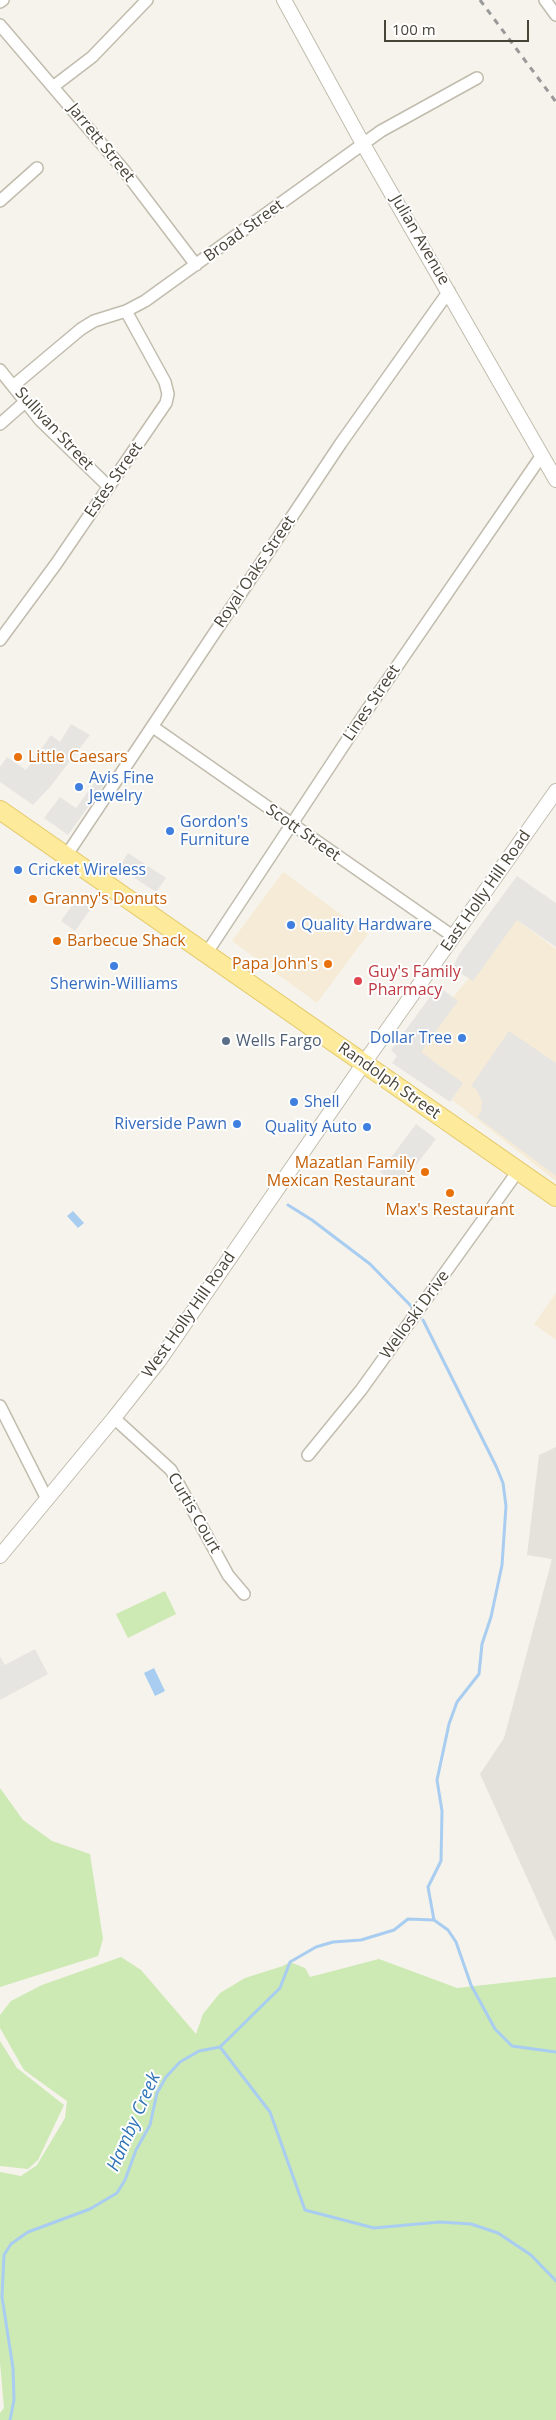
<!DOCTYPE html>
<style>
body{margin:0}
#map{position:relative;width:556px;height:2420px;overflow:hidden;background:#f5f3eb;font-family:"Open Sans",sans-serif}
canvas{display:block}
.scale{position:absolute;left:384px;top:20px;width:145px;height:22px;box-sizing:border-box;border:2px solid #494438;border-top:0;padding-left:6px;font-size:15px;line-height:18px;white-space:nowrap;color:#494438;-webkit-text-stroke:4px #fff;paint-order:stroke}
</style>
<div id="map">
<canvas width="556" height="2420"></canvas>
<div class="scale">100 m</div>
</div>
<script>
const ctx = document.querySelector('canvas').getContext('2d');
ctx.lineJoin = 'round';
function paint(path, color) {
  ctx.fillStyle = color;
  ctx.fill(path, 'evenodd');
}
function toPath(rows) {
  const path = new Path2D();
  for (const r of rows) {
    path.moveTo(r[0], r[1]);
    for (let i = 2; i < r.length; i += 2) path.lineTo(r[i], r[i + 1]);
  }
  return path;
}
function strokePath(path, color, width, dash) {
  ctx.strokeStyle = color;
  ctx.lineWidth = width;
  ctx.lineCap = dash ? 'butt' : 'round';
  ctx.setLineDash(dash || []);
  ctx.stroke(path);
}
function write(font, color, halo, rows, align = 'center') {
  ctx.font = font + ' "Open Sans",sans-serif';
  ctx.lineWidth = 4;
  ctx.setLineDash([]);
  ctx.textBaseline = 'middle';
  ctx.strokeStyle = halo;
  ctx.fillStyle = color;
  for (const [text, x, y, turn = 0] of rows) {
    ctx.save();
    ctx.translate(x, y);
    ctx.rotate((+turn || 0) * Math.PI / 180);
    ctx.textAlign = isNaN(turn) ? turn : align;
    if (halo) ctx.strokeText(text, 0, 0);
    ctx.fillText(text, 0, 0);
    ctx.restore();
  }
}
paint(toPath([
 [283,872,368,934,317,1003,232,941],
 [517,920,556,949,556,1181,401,1060],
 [556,1293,556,1340,534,1324]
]), '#f6ebd6');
paint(toPath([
 [556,1447,556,1942,480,1774,504,1738,552,1559,527,1555,539,1455]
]), '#e5e2dc');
paint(toPath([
 [165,1591,176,1614,128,1638,116,1614],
 [0,1788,23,1820,52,1841,90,1854,103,1939,98,1956,0,1987],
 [121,1957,141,1970,196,2034,203,2014,220,1993,245,1978,283,1966,290,1962,305,1968,310,1977,379,1959,457,1988,556,1977,556,2420,0,2420,0,2413,4,2408,0,2362,0,2172,21,2176,37,2165,65,2118,67,2101,24,2070,0,2028,0,2015,11,2001,42,1985],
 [0,2041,17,2068,64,2105,38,2160,28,2169,0,2166]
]), '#cde9b4');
paint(toPath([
 [71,724,90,735,50,787,33,805,0,782,0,767,7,757,26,770,51,735,60,742],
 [98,778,105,783,68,835,44,818,60,797,76,808],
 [128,853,166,878,156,892,119,868],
 [517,876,556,903,556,947,517,920,473,981,453,968,458,956],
 [81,893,95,903,75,931,61,921],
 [438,986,458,1001,421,1052,463,1083,450,1102,392,1063,397,1056,391,1050],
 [509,1031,556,1063,556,1176,477,1117,481,1112,482,1101,476,1089,471,1086],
 [416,1124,436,1139,400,1186,380,1172],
 [35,1649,48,1674,0,1700,0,1656,5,1665]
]), '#e7e5e2');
paint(toPath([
 [73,1211,84,1223,78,1228,67,1216],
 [154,1668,165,1691,155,1696,144,1673]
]), '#a8cdf1');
strokePath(toPath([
 [288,1205,312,1220,370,1264,413,1308],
 [423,1320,496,1466,503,1483,506,1506,502,1565,491,1617,482,1644,479,1674,457,1702,449,1724,437,1780,442,1811,441,1861,428,1887,434,1920],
 [220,2047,270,2112,305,2210,374,2228,440,2222,471,2224,498,2233,531,2255,556,2281],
 [10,2420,14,2400,13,2368,2,2297,4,2255,11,2244,28,2232,90,2209,117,2193,125,2180,136,2150,150,2125,157,2093,166,2077,180,2062,199,2051,220,2047,280,1988,290,1962,316,1947,333,1942,361,1940,394,1930,408,1919,434,1920,448,1930,456,1942,471,1985,495,2029,512,2046,556,2052]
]), '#a8cdf1', 3);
const minor = toPath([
 [545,0,556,15],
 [0,2,3,0],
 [0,25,123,169,196,265],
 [54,86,92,57,147,0],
 [0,201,37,168],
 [0,370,40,420,109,487],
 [13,386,81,329,94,321,126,311,145,301,381,131,477,78],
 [0,424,25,402],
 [0,640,56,564,166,403,168,394,165,382,126,311],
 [153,727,454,937],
 [66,856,341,443,449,291],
 [206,954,367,710,542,455],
 [0,1406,47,1499],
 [114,1418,171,1470,228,1575,244,1594],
 [308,1455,361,1390,518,1171]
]);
const tertiary = toPath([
 [284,0,363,144,556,480],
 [0,1556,114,1418,159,1361,364,1063,556,791]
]);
const primary = toPath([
 [0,810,556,1197]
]);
strokePath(minor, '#c1bcad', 14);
strokePath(tertiary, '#c1bcad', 16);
strokePath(primary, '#e4c969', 20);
strokePath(minor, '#fff', 11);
strokePath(tertiary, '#fff', 14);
strokePath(primary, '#feea9b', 18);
strokePath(toPath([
 [480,0,556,102]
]), '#999', 3, [6, 6]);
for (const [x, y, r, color] of [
 [18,757,5,"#e8710a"],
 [79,787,5,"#3f7fe0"],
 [170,831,5,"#3f7fe0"],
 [18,870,5,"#3f7fe0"],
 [33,899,5,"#e8710a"],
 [291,925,5,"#3f7fe0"],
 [57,941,5,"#e8710a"],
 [328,964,5,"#e8710a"],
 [114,966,5,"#3f7fe0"],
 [358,981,5,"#e0444e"],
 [462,1038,5,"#3f7fe0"],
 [226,1041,5,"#5c6f8a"],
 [294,1102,5,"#3f7fe0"],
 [237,1124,5,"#3f7fe0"],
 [367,1127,5,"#3f7fe0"],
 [425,1172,5,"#e8710a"],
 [450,1193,5,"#e8710a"]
]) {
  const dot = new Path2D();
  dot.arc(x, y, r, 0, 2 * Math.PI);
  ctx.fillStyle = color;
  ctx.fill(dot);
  strokePath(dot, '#fff', 2);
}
write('16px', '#494438', '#fff', [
 ["Jarrett Street",101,143,51],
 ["Broad Street",244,231,-36],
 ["Julian Avenue",420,240,60],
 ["Sullivan Street",54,429,47],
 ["Estes Street",114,480,-55],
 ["Royal Oaks Street",255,572,-56],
 ["Lines Street",372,703,-56],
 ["Scott Street",303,833,35],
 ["East Holly Hill Road",486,891,-55],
 ["Randolph Street",389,1081,35],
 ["West Holly Hill Road",189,1315,-55],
 ["Welloski Drive",415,1315,-54],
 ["Curtis Court",194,1513,60]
]);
write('16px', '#c56008', '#fff', [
 ["Little Caesars",28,757],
 ["Granny's Donuts",43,899],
 ["Barbecue Shack",67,941],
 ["Papa John's",318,964,"right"],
 ["Mazatlan Family",415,1163,"right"],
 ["Mexican Restaurant",415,1181,"right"],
 ["Max's Restaurant",450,1210,"center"]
], 'left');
write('16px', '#366cbe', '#fff', [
 ["Avis Fine",89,778],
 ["Jewelry",89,796],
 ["Gordon's",180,822],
 ["Furniture",180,840],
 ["Cricket Wireless",28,870],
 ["Quality Hardware",301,925],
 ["Sherwin-Williams",114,984,"center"],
 ["Dollar Tree",452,1038,"right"],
 ["Shell",304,1102],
 ["Riverside Pawn",227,1124,"right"],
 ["Quality Auto",357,1127,"right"]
], 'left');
write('16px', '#be3a42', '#fff', [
 ["Guy's Family",368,972],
 ["Pharmacy",368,990]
], 'left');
write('16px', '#4e5e75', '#fff', [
 ["Wells Fargo",236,1041]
], 'left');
write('italic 18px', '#3073b6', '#fff', [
 ["Hamby Creek",134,2122,-66]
]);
</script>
